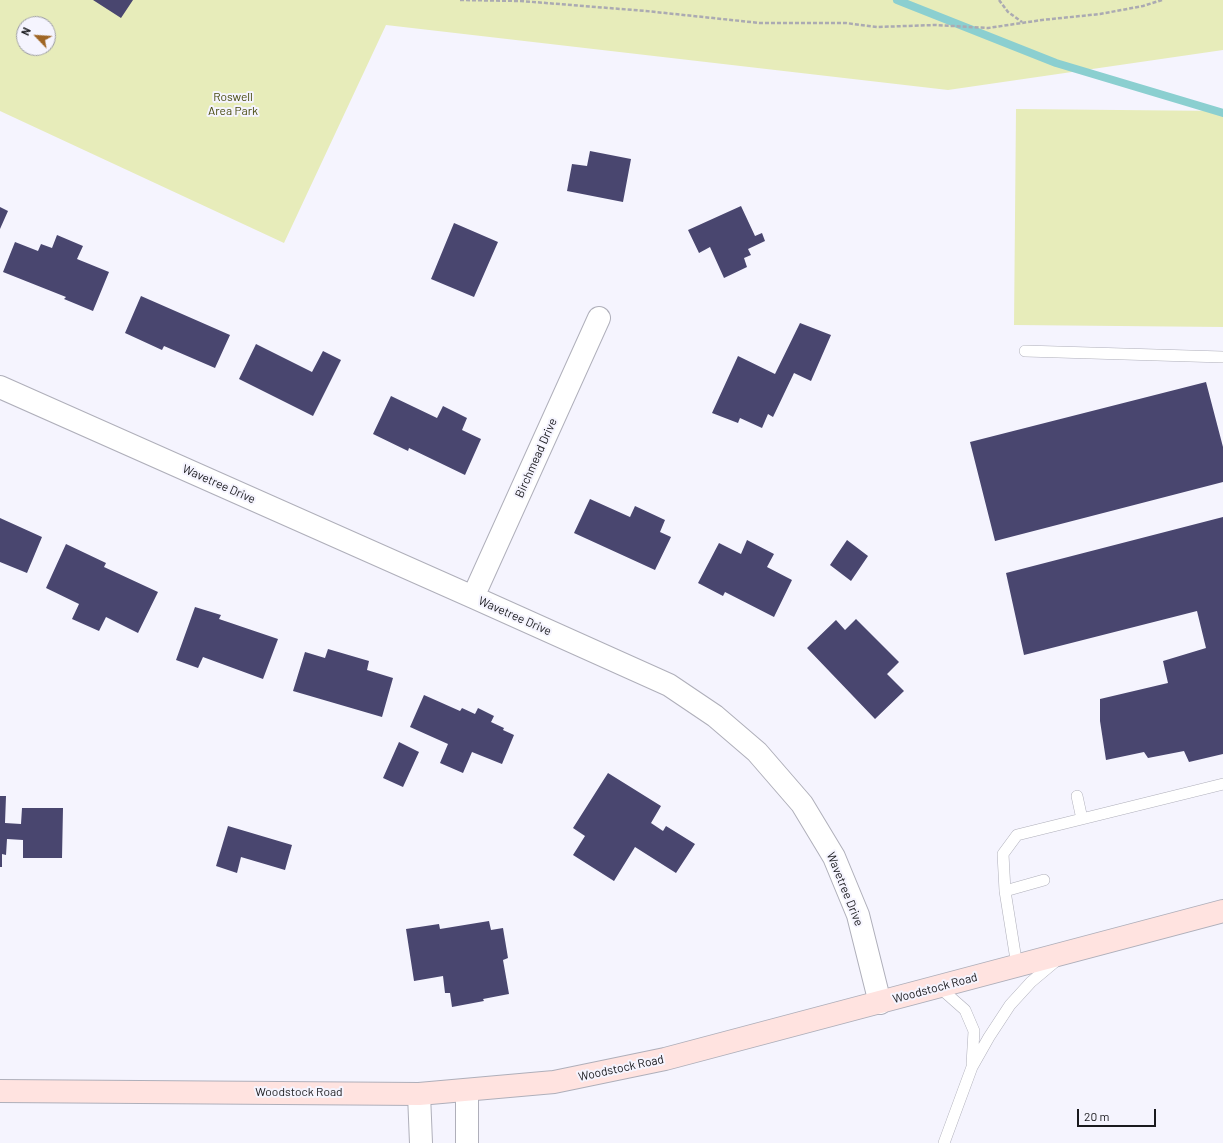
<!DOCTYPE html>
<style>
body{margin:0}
#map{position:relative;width:1223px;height:1143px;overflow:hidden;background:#f5f4fe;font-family:Barlow,sans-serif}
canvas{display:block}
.north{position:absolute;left:16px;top:16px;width:40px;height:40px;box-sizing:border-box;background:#f5f4fe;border:1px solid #9d9da4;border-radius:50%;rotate:295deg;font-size:11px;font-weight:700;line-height:16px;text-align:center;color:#1a1a1e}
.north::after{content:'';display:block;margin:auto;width:14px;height:18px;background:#9f6524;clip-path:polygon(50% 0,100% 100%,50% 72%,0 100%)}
.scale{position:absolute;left:1077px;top:1109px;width:79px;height:18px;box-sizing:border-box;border:2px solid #1a1a1e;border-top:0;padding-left:5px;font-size:12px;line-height:14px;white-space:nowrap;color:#1a1a1e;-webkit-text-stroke:3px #f5f4fe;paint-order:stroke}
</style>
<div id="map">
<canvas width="1223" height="1143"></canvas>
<div class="north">N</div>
<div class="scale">20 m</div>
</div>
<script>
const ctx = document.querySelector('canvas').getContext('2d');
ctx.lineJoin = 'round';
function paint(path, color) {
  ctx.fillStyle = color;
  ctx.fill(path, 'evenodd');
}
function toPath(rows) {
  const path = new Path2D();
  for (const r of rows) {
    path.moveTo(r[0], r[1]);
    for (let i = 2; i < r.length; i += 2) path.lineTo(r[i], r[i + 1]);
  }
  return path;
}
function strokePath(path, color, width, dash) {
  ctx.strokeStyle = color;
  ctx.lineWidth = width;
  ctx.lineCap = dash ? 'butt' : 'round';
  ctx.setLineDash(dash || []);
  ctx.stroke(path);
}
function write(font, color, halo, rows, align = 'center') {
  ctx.font = font + ' Barlow,sans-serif';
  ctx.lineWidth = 4;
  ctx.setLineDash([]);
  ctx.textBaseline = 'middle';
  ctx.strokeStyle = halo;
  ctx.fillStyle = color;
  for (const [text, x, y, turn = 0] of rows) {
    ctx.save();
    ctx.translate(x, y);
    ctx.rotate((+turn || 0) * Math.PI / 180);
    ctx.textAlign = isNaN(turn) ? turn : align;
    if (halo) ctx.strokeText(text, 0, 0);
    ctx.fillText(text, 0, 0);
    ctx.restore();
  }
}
paint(toPath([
 [0,0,1223,0,1223,50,948,90,386,25,284,243,0,111],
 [24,24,48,24,48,48,24,48],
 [1016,109,1223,111,1223,327,1014,325]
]), '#e7ecba');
strokePath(toPath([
 [897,0,1056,63,1223,113]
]), '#8bcfd0', 8);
paint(toPath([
 [93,0,133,0,121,18],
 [590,151,631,159,623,202,567,191,572,164,587,166],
 [741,206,755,236,762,233,765,241,748,249,751,255,744,258,747,267,724,278,710,247,699,253,688,230],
 [0,207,8,211,0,229],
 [454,223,498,242,474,297,431,279],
 [57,235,83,246,77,259,109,272,93,311,64,299,66,297,3,272,15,242,38,251,41,244,52,248],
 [141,296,230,335,215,368,164,346,162,350,125,333],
 [800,323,831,335,811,381,794,373,773,417,768,414,762,428,740,418,738,423,712,413,738,356,775,374],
 [256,344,312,372,323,351,341,360,313,416,239,379],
 [1206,382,1223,447,1223,482,995,541,970,442],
 [391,396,437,418,443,406,467,418,462,430,481,439,465,475,409,448,408,451,373,434],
 [590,499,630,517,635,506,665,520,660,532,671,537,655,570,574,533],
 [1223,517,1223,754,1189,762,1184,751,1148,758,1144,752,1106,760,1100,721,1100,699,1168,683,1163,661,1206,648,1197,611,1024,655,1006,573],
 [0,518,42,537,27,573,0,562],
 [747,540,774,554,767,567,792,580,774,617,725,592,723,596,698,583,719,543,741,554],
 [847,540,868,556,851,581,830,565],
 [66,544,106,563,104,567,158,592,138,633,106,617,99,631,72,619,79,604,46,588],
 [195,607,221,615,219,619,278,639,263,679,203,657,198,668,176,660],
 [856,619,899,662,887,674,904,691,875,719,807,648,836,620,845,630],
 [328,649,369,661,367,670,393,678,382,717,293,691,305,652,325,658],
 [424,695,460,711,462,708,475,714,478,708,494,716,491,722,504,728,503,730,514,735,502,764,472,752,463,773,440,763,448,744,410,727],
 [399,742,419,752,403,787,383,778],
 [608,773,661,806,651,823,663,831,666,826,695,844,676,873,635,847,614,881,573,855,585,836,573,828],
 [0,796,6,796,5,823,21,824,22,808,63,808,62,858,23,858,23,840,7,839,6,855,2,854,2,867,0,867],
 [228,826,292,845,285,870,241,857,237,873,216,866],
 [489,921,491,930,503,928,508,958,503,960,509,994,483,999,484,1001,452,1007,450,993,445,993,443,976,414,981,406,929,439,924,440,929]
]), '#49466f');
const lane = toPath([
 [1025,351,1223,357],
 [1077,796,1082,819],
 [1005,891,1044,880],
 [1017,966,1005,891,1003,854,1017,835,1223,784],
 [939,987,965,1010,974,1031,972,1064],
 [944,1143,972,1067,989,1037,1010,1005,1031,982,1056,961]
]);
const street = toPath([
 [0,387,473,597,669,685,715,716,757,752,802,804,834,857,858,915,880,1003],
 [473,597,599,318],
 [419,1094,421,1143],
 [467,1143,467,1090]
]);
const secondary = toPath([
 [0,1091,419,1094,554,1082,665,1059,1223,911]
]);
strokePath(lane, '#afafba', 12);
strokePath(street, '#afafba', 24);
strokePath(secondary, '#afafba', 24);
strokePath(toPath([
 [460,0,521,1,646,11,760,23,846,23,877,27,935,25,988,28,1042,20,1100,14,1143,6,1162,0],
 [999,0,1008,12,1022,22]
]), '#abaab2', 2.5, [4, 2]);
strokePath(lane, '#fff', 11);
strokePath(street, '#fff', 22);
strokePath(secondary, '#ffe3e0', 22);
write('12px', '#484b0f', '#f5f4fe', [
 ["Roswell",233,97],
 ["Area Park",233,111]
]);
write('12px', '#1a1a1e', '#f5f4fe', [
 ["Birchmead Drive",536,458,-66],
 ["Wavetree Drive",219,484,24],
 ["Wavetree Drive",515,616,24],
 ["Wavetree Drive",845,889,68],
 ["Woodstock Road",935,988,-15],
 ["Woodstock Road",621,1068,-12],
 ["Woodstock Road",299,1092]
]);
</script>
